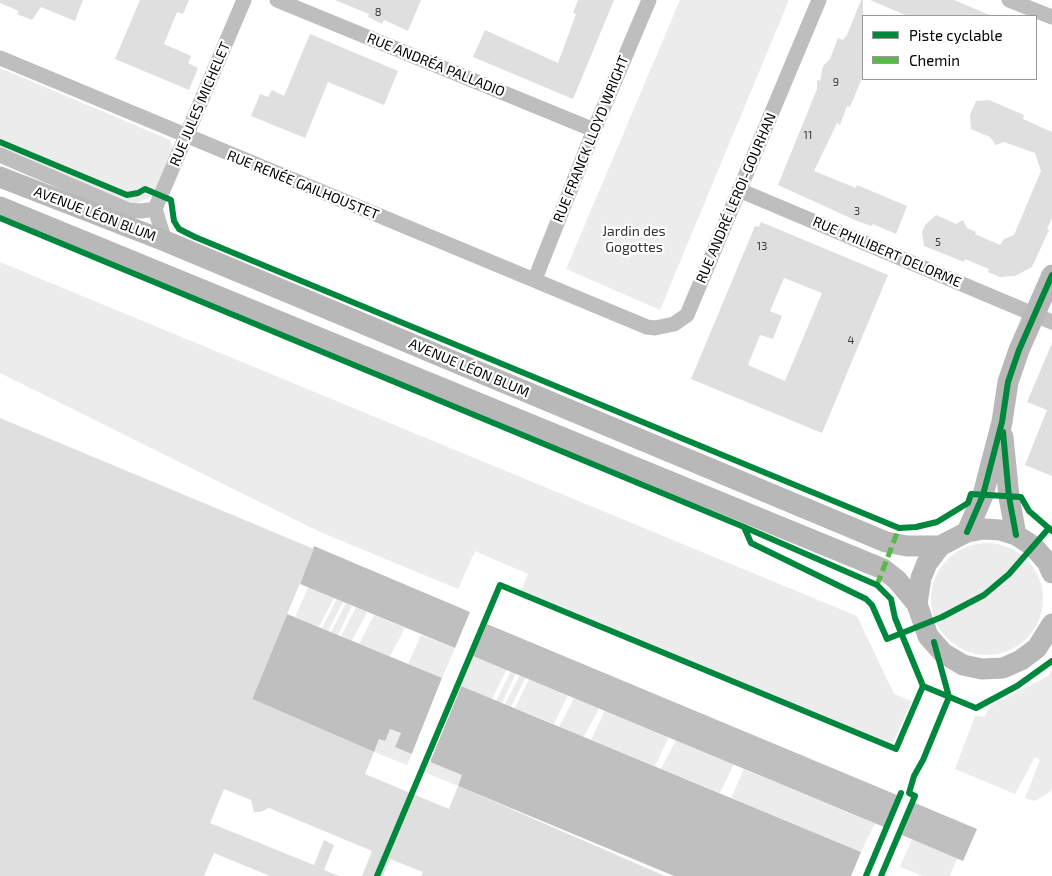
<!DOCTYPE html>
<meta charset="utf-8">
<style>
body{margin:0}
#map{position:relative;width:1052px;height:876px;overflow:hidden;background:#fff;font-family:"Exo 2",sans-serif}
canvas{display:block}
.legend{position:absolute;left:862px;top:15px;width:175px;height:65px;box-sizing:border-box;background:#fff;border:1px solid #999;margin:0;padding:6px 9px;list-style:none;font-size:15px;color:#000}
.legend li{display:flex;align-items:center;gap:10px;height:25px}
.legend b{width:25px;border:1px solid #999}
</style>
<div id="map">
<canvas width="1052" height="876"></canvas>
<ul class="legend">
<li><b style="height:6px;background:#00873e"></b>Piste cyclable</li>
<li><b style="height:6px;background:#58b947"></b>Chemin</li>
</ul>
</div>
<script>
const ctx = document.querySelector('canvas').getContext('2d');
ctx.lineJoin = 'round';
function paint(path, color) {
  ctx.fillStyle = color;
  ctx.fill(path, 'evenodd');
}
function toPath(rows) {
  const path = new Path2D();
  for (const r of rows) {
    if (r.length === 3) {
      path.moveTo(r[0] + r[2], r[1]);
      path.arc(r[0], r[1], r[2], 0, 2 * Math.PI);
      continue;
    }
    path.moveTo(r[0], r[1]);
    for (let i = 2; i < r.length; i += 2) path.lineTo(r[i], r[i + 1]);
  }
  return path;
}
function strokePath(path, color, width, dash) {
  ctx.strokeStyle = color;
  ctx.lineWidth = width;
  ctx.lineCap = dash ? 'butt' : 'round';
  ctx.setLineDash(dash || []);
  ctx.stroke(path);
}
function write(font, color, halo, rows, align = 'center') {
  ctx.font = font + ' "Exo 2",sans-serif';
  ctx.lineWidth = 4.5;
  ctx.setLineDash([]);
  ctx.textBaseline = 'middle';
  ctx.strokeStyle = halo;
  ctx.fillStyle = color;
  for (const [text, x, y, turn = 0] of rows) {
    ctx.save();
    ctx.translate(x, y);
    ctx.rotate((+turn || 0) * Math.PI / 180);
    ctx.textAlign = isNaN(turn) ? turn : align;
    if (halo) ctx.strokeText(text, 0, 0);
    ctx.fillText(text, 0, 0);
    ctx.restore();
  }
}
paint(toPath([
 [680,0,789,0,660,310,566,269],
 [0,68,170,140,173,148,158,184,149,198,136,203,119,201,0,150],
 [0,262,857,616,894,694,912,701,892,745,521,591,528,574,475,551,458,589,320,532,0,373],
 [987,599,56],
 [308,587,334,598,319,627,295,617],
 [337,599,343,602,328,631,322,628],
 [346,603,352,606,338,635,331,632],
 [356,607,367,612,352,641,341,636],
 [374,615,405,628,390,656,359,644],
 [421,635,455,648,442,678,408,664],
 [473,656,507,669,492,699,461,686],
 [1052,670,1052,788,1050,792,1035,801,1025,798,1040,760,1035,757,1015,794,955,769,975,716,984,717,990,706,1048,676],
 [511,671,516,673,502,703,496,701],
 [520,675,526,677,511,707,505,704],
 [529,679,568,695,554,724,515,708],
 [574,698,599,708,584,737,559,727],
 [605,710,669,737,655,766,591,740],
 [390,729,401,733,395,747,412,754,407,765,374,752,379,739],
 [676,740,734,764,720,793,661,769],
 [430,762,462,775,458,786,426,773],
 [744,769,875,823,861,852,731,798],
 [912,839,957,858,950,876,923,876,900,867]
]), '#ececec');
paint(toPath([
 [314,546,470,612,455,648,300,584],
 [287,614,442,678,412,754,395,747,401,733,390,729,385,741,379,739,374,752,252,699],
 [487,624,897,795,884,827,473,656],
 [461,686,861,852,851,876,674,876,458,786,462,775,430,762],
 [915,803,977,829,963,861,902,835]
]), '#bfbfbf');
paint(toPath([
 [443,676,445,679,414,755,411,756],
 [462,684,429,764,428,761,459,685]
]), '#fff');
paint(toPath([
 [0,0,83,0,75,21,41,7,32,20,17,14,19,11,0,3],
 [140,0,189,0,183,14,177,12,164,44,191,56,188,63,198,68,189,90,115,59],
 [335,0,421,0,408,31,384,20,382,24,368,17,369,14],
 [578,0,614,0,573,99,473,57,485,30,558,63,576,14,573,13],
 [861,0,863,0,863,76,850,107,847,106,840,125,837,123,814,171,856,188,857,185,907,206,896,234,873,224,872,226,857,221,778,185,817,89,817,80,820,81,823,66,830,59,838,38,843,40,847,35],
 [870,0,954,0,992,16,908,16],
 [310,34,398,71,384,105,328,82,305,138,251,116,260,94,268,97,272,90,284,96],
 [989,100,1024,115,1023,119,1052,132,1052,218,1047,229,1049,230,1032,267,1015,276,1000,277,988,272,989,269,965,259,964,262,924,246,922,232,925,225,936,215,956,224,963,220,967,228,976,232,975,234,1000,245,1004,239,1014,235,1041,171,1035,153,1004,142,996,145,990,137,971,129,970,115,976,101],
 [761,222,888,275,822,433,691,379,755,226,759,227],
 [784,278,822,293,785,381,748,365,760,335,773,339,782,316,770,311],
 [1052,343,1052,476,1025,465,1047,410,1027,402],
 [0,418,314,549,252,699,374,752,365,774,449,809,458,786,665,876,421,876,423,872,390,859,383,876,362,876,372,851,269,808,260,812,254,812,251,800,224,789,210,823,314,865,324,840,334,845,324,870,339,876,270,876,214,853,204,876,0,876]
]), '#dfdfdf');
strokePath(toPath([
 [277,0,594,130],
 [1009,0,1052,17],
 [0,58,647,327,655,328,674,324,687,315,819,0],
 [0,155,128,210,141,211,155,209],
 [739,190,1052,322],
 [165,241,155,209,244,0],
 [535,279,594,130,649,0]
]), '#bebebe', 15);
strokePath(toPath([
 [0,177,165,241,886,542,907,546,940,546],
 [0,207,883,569,897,580,917,604],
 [1003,437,1009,497,1016,535],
 [967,532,983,495,1002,422,1008,382,1019,350,1052,275],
 [1052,573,1047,562,1033,546,1016,535,1000,530,984,529,967,532,940,546,927,563,921,578,917,604,928,636,943,653,963,665,982,669,1003,668,1021,660,1037,648,1052,624]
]), '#b8b8b8', 21);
strokePath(toPath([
 [877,585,899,528,896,526]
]), '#58b947', 5, [10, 5]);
strokePath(toPath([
 [0,142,127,195,138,193,145,189,171,200,174,221,179,229,195,237,899,528,916,527,937,522,968,503,971,494,1021,497,1029,511,1052,531],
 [0,218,744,527,877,585,891,599,895,618,923,686,976,708,1017,686,1052,661],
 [1003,432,1009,497,1016,535],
 [744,527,751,543,866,599,872,605,887,639,942,617,984,595,1009,574,1049,528],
 [967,532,983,495,1002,422,1008,382,1019,350,1052,275],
 [377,876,500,585,896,749,923,686],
 [866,876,901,793],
 [881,876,915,796,909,793,914,776,923,760,949,697,934,642]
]), '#00873e', 6);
write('11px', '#383838', null, [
 ["8",378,12],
 ["9",836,82],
 ["11",808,135],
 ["3",857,211],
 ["5",938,242],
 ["13",762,246],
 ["4",851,340]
]);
write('14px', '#000', '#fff', [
 ["RUE ANDRÉA PALLADIO",436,65,22],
 ["RUE JULES MICHELET",200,104,-67],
 ["RUE FRANCK LLOYD WRIGHT",591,139,-68],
 ["RUE RENÉE GAILHOUSTET",303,185,22],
 ["RUE ANDRÉ LEROI-GOURHAN",736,198,-67],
 ["AVENUE LÉON BLUM",95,214,21],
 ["RUE PHILIBERT DELORME",887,252,23],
 ["AVENUE LÉON BLUM",469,368,23]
]);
write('14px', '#333', '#fff', [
 ["Jardin des",634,231],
 ["Gogottes",634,247]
]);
</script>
